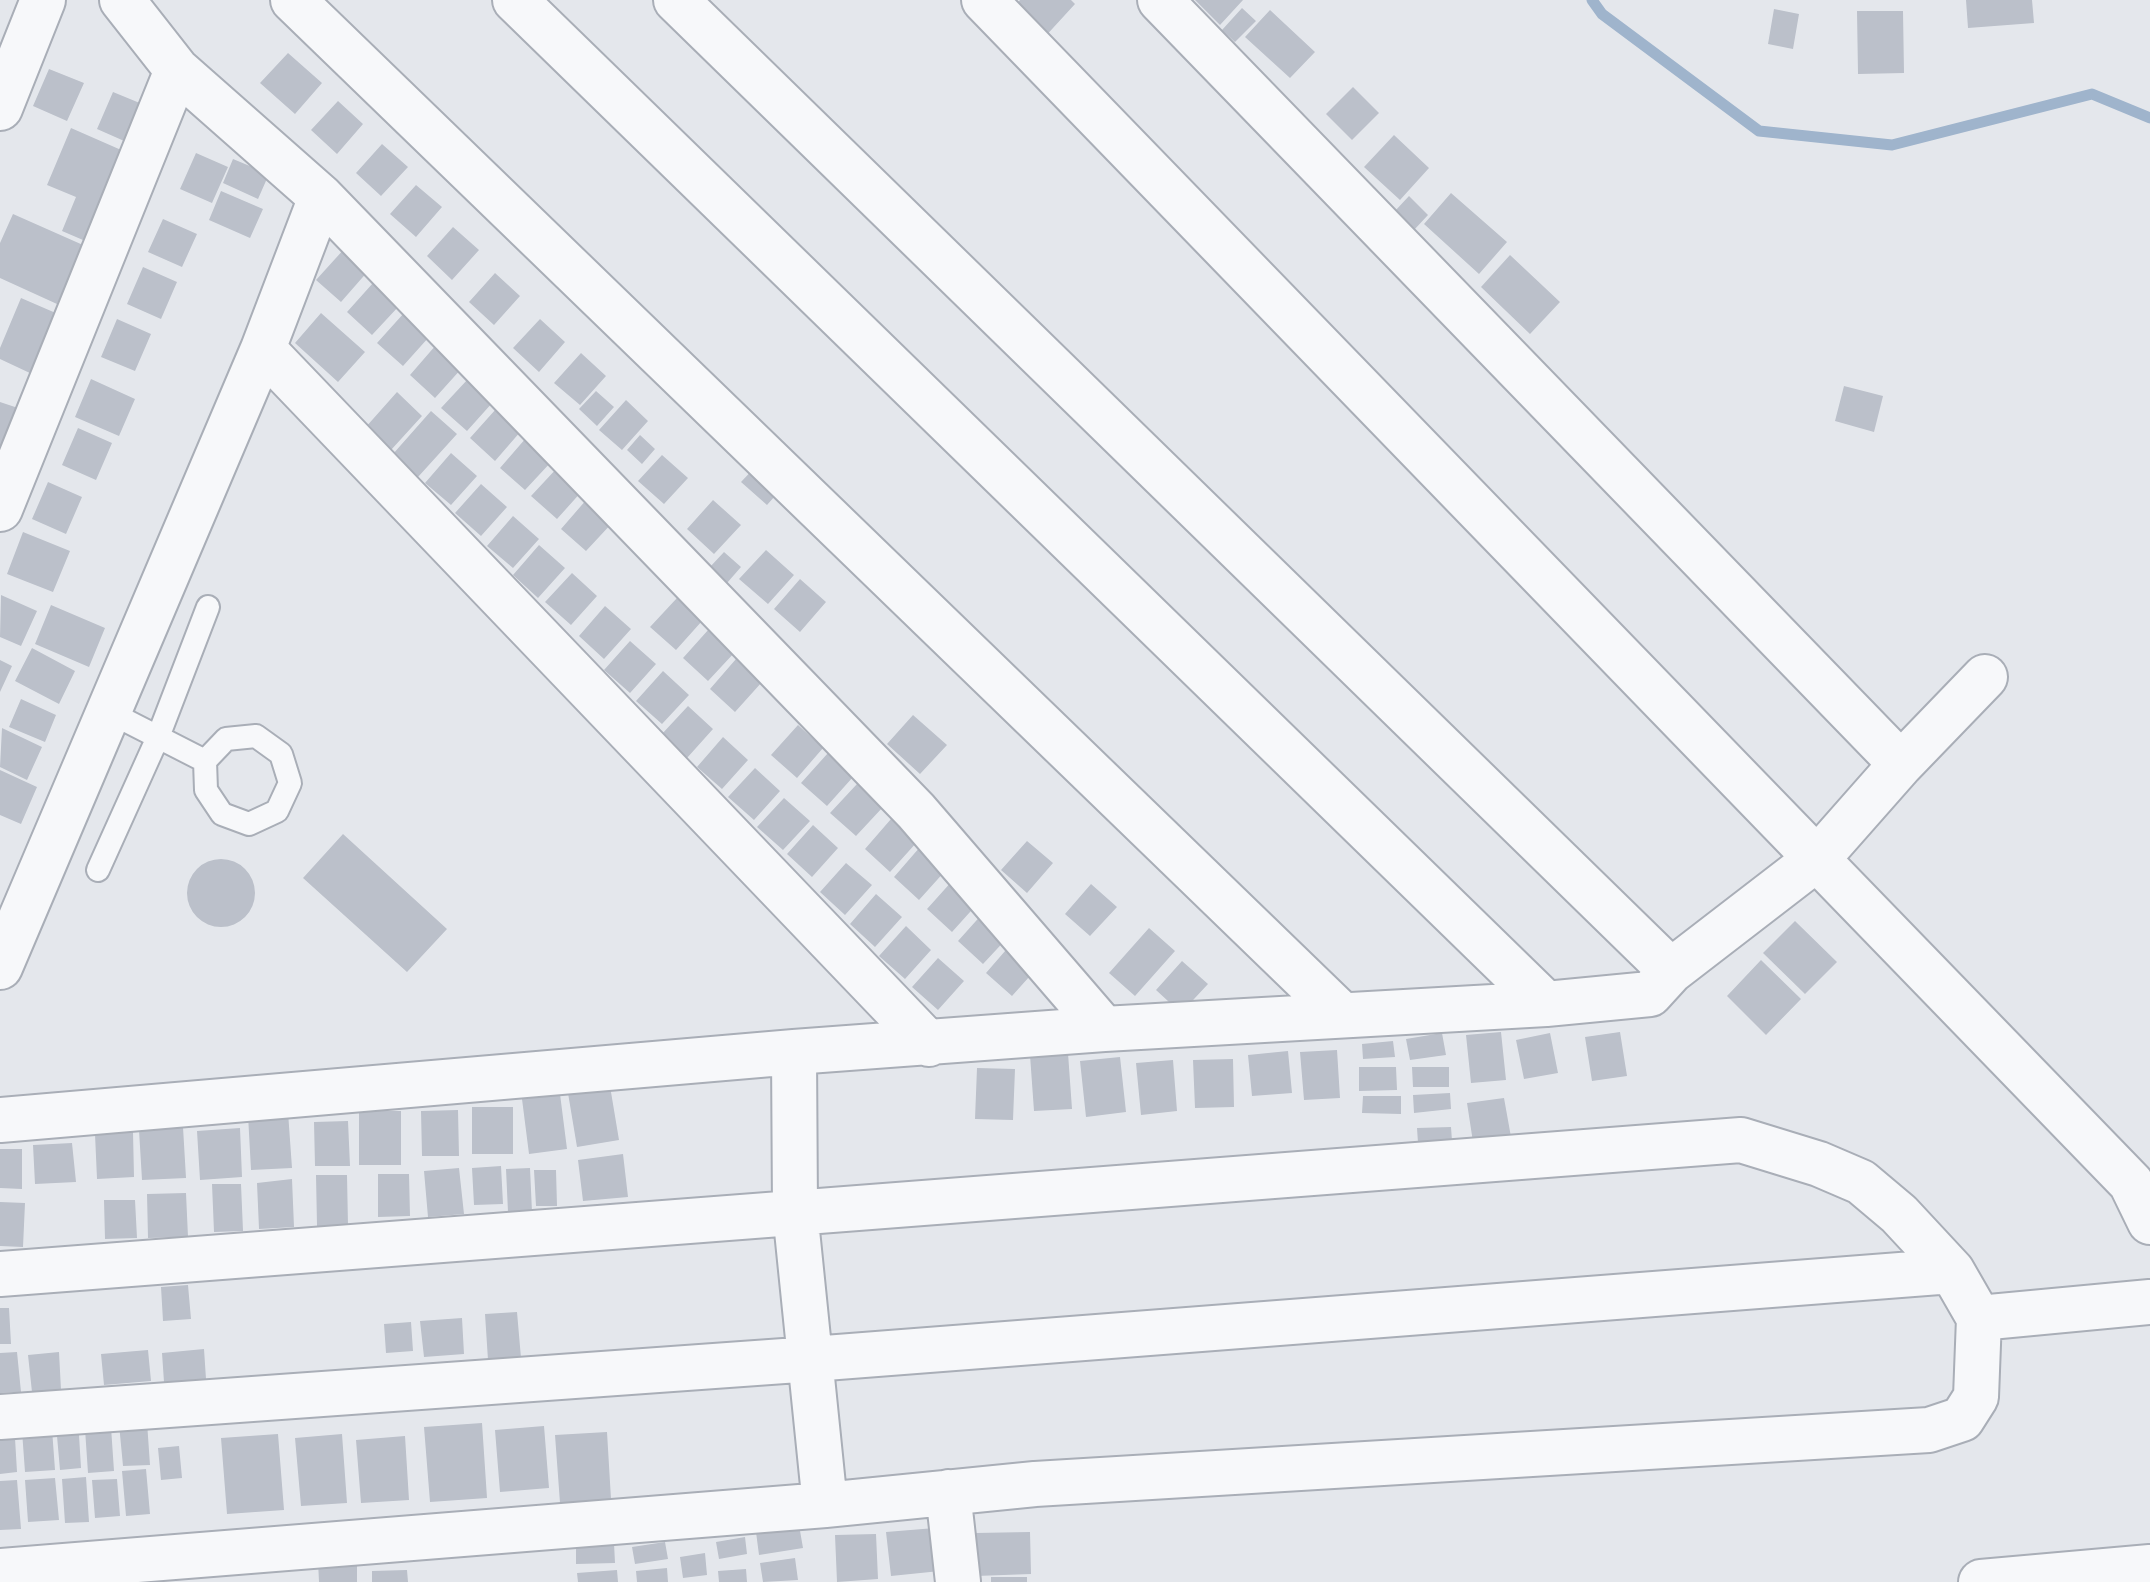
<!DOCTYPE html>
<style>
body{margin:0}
canvas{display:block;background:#e4e7ec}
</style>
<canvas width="2150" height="1582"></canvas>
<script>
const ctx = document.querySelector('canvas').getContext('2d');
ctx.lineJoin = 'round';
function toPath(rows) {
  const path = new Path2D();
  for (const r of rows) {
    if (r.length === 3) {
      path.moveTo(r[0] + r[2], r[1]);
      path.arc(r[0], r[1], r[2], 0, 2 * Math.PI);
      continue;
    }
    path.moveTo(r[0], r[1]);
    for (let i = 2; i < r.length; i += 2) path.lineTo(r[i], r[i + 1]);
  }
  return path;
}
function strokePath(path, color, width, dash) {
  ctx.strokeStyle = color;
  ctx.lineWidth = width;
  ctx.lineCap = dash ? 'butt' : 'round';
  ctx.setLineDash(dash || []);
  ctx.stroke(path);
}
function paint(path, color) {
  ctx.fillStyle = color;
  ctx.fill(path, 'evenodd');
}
strokePath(toPath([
 [1592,0,1602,14,1759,131,1892,145,2092,94,2150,118]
]), '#9fb4cc', 11);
paint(toPath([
 [1020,0,1071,0,1075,4,1042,40,1011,10],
 [1195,0,1243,0,1220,25],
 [1966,0,2032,0,2034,23,1968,28],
 [1242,8,1256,21,1235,42,1222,30],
 [1774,9,1799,14,1793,49,1768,44],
 [1270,10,1315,52,1290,78,1245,37],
 [1857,11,1903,11,1904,73,1858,74],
 [288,53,322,83,295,114,260,83],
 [49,69,84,83,67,121,33,106],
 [1353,87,1379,113,1352,140,1326,114],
 [113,92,147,106,131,144,97,129],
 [338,101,363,124,337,154,311,130],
 [71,128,128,153,90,243,62,231,76,197,47,185],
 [1394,135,1429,168,1400,200,1364,167],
 [382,144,408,167,381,196,356,173],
 [196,153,228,167,212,203,180,189],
 [233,159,269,174,258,199,223,183],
 [416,185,442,207,416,237,390,214],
 [221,191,263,209,250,238,209,220],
 [1451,193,1507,242,1479,274,1424,224],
 [1409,196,1428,215,1414,230,1395,211],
 [13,214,83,245,57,304,0,278,0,243],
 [163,219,197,234,182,267,148,252],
 [453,227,479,250,452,280,427,256],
 [345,248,369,270,341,302,316,280],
 [1510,255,1560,302,1530,334,1481,287],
 [143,267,177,282,161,319,127,304],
 [495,273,520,296,494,325,469,302],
 [373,283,399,306,372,335,347,312],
 [21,298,58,314,32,374,0,359,0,348],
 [321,313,365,352,338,382,295,343],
 [404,313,429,337,403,366,377,343],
 [117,319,151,334,135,371,101,357],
 [540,319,565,342,539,372,513,348],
 [436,345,462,368,435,398,410,375],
 [581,353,606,376,580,405,554,383],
 [91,379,135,399,119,436,75,417],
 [468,379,493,402,467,431,441,408],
 [1844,386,1883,396,1874,432,1835,421],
 [596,391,614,407,597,426,579,409],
 [397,392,422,416,391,450,365,428],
 [626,400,648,421,622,450,599,430],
 [0,402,18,408,0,463],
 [496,409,521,431,495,461,470,438],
 [431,411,457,434,418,477,393,454],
 [78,428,112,443,96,480,62,465],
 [640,435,655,449,642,464,627,450],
 [526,438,552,461,525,490,500,468],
 [451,453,477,476,451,505,425,483],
 [662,455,688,478,664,504,638,481],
 [758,464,783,487,767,505,741,482],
 [558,467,583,490,557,519,531,496],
 [48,482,82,497,66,534,32,519],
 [481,484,507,507,481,536,455,513],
 [587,499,613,522,586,551,561,529],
 [713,500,741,525,714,554,687,529],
 [513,516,539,539,513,568,487,546],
 [23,532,70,551,53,592,7,574],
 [539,545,565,568,538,598,513,575],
 [766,550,794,575,768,604,739,579],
 [724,552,741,567,727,583,710,567],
 [572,573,597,596,571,625,545,602],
 [800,579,826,602,800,632,774,609],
 [1,595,37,611,21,646,0,637],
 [677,598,702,621,676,650,650,627],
 [51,605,105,628,89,667,35,644],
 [605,606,631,629,604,659,579,636],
 [709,629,735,652,708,681,683,658],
 [630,641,656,664,630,693,604,670],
 [32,648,75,671,59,704,15,681],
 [736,659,762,682,735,712,710,689],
 [0,660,12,666,0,692],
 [663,671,689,695,662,724,636,701],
 [21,699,56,715,45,742,9,727],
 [688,706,713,729,687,758,661,735],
 [913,715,947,745,920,774,887,744],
 [798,725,823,748,797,778,771,755],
 [2,728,42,747,27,780,0,767],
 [723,737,748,760,722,789,697,767],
 [828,753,853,777,827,806,801,783],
 [755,768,780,791,754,820,728,797],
 [0,770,37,787,21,824,0,815],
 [857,784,883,807,856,836,830,813],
 [784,798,810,821,783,850,757,827],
 [891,819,917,842,890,872,865,849],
 [813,825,838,848,812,877,787,854],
 [343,834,447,929,407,972,303,878],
 [1027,841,1053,863,1027,893,1001,870],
 [920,847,946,870,919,900,894,877],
 [221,893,34],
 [846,863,872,885,845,915,820,892],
 [953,880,979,902,952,932,927,909],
 [1091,884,1117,907,1090,936,1065,914],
 [876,894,902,917,875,947,850,924],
 [984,912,1010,935,983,964,958,941],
 [1795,921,1837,962,1805,994,1763,953],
 [906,926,931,950,905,979,879,956],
 [1149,928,1175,951,1135,996,1109,973],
 [1012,943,1038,967,1012,996,986,973],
 [938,958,964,981,938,1010,912,987],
 [1761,960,1801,999,1766,1035,1727,996],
 [1182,961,1208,984,1181,1013,1156,990],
 [1501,1032,1506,1080,1471,1083,1466,1035],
 [1620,1032,1627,1076,1592,1081,1585,1037],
 [1442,1033,1446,1055,1410,1060,1406,1039],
 [1550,1033,1558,1073,1524,1079,1516,1040],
 [1393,1041,1395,1057,1363,1059,1362,1044],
 [1337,1050,1340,1098,1304,1100,1300,1052],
 [1288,1051,1292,1093,1252,1096,1248,1055],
 [1068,1053,1072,1109,1034,1111,1030,1055],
 [1120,1057,1126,1112,1086,1117,1080,1061],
 [1233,1059,1234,1107,1195,1108,1193,1060],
 [1173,1060,1177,1111,1141,1115,1136,1063],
 [1359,1067,1396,1067,1397,1090,1359,1091],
 [1412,1067,1449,1067,1449,1087,1413,1087],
 [977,1068,1015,1069,1013,1120,975,1119],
 [610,1086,619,1140,577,1147,568,1093],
 [1450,1093,1451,1109,1414,1113,1413,1095],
 [560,1094,567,1149,529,1154,522,1099],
 [1363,1096,1401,1096,1401,1114,1362,1113],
 [1504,1098,1511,1137,1473,1142,1467,1103],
 [472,1107,513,1107,513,1154,472,1154],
 [458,1110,459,1156,422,1156,421,1111],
 [359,1111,401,1111,401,1165,359,1165],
 [288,1112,292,1168,251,1170,248,1115],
 [348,1121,350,1166,315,1166,314,1122],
 [183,1127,186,1178,142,1180,139,1130],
 [1451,1127,1452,1141,1418,1143,1417,1128],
 [240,1128,242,1177,200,1180,197,1131],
 [133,1132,134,1177,97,1179,95,1134],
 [72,1143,76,1182,35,1184,33,1145],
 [0,1149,22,1149,22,1189,0,1188],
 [623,1154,628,1197,583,1201,578,1160],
 [501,1166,503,1204,474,1205,472,1168],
 [459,1168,464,1214,428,1217,424,1171],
 [530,1168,532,1212,508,1212,506,1169],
 [534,1170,556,1170,557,1206,536,1206],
 [378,1174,409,1174,410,1216,378,1217],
 [316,1175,347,1175,348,1226,317,1226],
 [292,1179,294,1227,259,1229,257,1183],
 [212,1184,241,1184,243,1231,214,1232],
 [186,1193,188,1237,148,1238,147,1194],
 [104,1200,135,1200,137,1238,105,1239],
 [0,1202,25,1203,23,1247,0,1246],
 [188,1285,191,1319,163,1321,161,1287],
 [0,1308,9,1308,11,1344,0,1344],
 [517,1312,521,1358,488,1360,485,1314],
 [462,1318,464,1354,424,1357,420,1321],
 [411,1322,413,1351,386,1353,384,1324],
 [204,1349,206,1379,164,1382,162,1353],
 [148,1350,151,1381,104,1385,101,1354],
 [17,1352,21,1392,0,1393,0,1353],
 [59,1352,61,1390,32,1392,28,1355],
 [147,1422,150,1465,123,1466,119,1424],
 [482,1423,487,1498,430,1502,424,1427],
 [544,1426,549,1488,500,1492,495,1430],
 [111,1427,114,1471,88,1473,85,1429],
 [52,1429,55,1470,25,1472,22,1431],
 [607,1432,611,1499,560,1503,555,1435],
 [278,1434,284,1510,227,1514,221,1438],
 [342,1434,347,1503,301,1506,295,1438],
 [79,1435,81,1468,60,1470,57,1436],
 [405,1436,409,1500,361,1503,356,1440],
 [15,1438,17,1472,0,1474,0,1439],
 [179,1446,182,1478,161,1480,158,1448],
 [146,1469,150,1514,126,1516,122,1471],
 [86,1477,89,1522,65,1523,62,1479],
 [55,1478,59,1520,28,1522,25,1480],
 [117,1479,120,1516,95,1518,92,1480],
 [17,1480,21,1529,0,1530,0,1481],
 [799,1525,803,1548,759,1555,756,1532],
 [935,1528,940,1571,891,1576,886,1532],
 [1030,1532,1031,1574,976,1576,975,1533],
 [876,1534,878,1579,837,1582,835,1535],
 [745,1537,747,1554,719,1559,716,1542],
 [665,1542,668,1559,635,1564,632,1547],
 [614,1543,615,1563,576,1564,576,1544],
 [705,1553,707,1575,683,1578,680,1557],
 [795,1558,798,1580,763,1582,760,1563],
 [318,1561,357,1561,357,1582,319,1582],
 [667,1568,668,1582,637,1582,636,1571],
 [746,1569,747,1582,719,1582,718,1571],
 [407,1570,408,1582,372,1582,372,1571],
 [617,1570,618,1582,578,1582,577,1573],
 [991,1577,1027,1577,1027,1582,991,1582]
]), '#bbc0ca');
const lane = toPath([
 [109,712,205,761],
 [256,736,281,754,290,783,277,811,249,824,222,814,206,790,205,761,226,739,256,736],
 [98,870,158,737,208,607]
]);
const street = toPath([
 [122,0,177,70,321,197,916,811,1104,1029],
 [293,0,1342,1015],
 [515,0,1546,1004],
 [676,0,1671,971],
 [984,0,2131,1183,2150,1222],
 [1160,0,1901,764],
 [0,108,43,0],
 [263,349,929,1044],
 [0,509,177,70],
 [0,967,263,349,321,197],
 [794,1052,795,1211,825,1505],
 [0,1120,794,1052,1104,1029,1546,1004,1650,994,1671,971,1819,857,1901,764,1985,677],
 [0,1274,1741,1140,1819,1164,1861,1182,1899,1214,1952,1271,1979,1318,1976,1397,1962,1419,1929,1430,1035,1484,825,1505,0,1571],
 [1979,1318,2150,1302],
 [0,1417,812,1359,1952,1271],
 [948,1492,958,1582],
 [1981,1582,2150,1567]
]);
strokePath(lane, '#a9aeb7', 26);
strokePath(street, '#a9aeb7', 48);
strokePath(lane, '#f7f8fa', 22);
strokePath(street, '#f7f8fa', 44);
</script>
